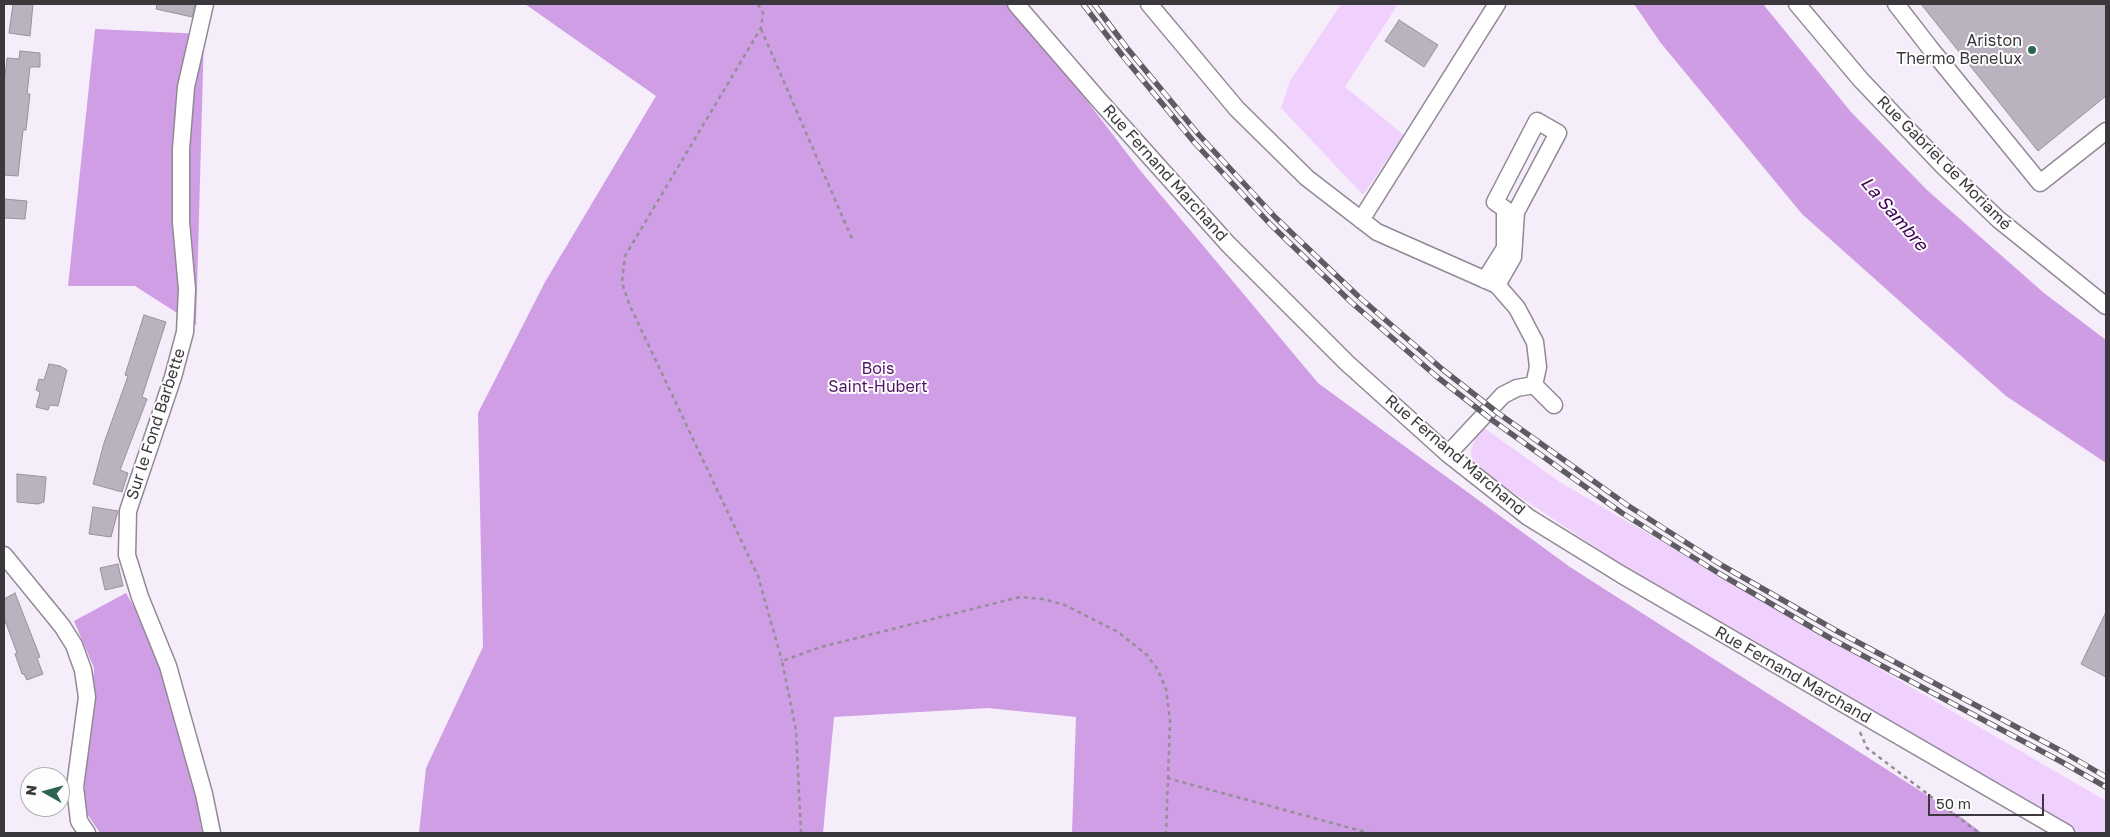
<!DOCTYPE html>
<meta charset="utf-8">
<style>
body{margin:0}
#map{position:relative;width:2110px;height:837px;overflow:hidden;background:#f6edfa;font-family:"Golos Text",sans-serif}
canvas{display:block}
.frame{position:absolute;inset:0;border:5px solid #3b383d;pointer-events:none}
.north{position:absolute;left:20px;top:767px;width:50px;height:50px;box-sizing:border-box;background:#fefefe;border:1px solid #b0afb1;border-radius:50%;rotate:277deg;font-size:14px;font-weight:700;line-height:20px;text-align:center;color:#3b383d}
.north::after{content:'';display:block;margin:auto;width:18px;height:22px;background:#2b654f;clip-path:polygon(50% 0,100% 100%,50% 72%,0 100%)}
.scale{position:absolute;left:1928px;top:794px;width:116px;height:22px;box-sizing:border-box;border:2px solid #3b383d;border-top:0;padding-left:6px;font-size:15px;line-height:18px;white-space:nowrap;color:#3b383d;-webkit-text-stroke:4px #fefefe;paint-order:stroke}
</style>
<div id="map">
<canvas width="2110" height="837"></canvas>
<div class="frame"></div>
<div class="north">N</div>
<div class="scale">50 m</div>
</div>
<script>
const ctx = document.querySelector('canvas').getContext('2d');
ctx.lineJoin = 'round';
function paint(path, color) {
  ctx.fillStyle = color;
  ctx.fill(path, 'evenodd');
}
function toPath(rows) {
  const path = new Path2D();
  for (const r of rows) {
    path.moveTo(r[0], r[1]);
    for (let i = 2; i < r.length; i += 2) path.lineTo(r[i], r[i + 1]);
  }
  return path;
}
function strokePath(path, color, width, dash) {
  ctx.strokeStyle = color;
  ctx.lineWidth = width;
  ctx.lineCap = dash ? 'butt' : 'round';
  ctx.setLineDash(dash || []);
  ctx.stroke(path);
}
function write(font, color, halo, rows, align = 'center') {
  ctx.font = font + ' "Golos Text",sans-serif';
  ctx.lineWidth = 4;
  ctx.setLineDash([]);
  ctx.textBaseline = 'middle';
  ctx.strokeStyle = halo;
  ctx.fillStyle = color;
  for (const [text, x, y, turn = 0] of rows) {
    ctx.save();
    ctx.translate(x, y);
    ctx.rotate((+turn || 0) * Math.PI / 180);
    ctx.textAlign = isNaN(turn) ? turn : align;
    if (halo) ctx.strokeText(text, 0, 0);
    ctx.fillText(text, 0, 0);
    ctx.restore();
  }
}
paint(toPath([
 [1341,4,1398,4,1345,87,1404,135,1363,195,1281,108,1290,81],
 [1480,425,1563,484,2106,801,2106,833,2078,833,2028,802,1661,591,1472,465,1471,451]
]), '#f0d1fe');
paint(toPath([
 [525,4,1013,4,1139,169,1318,383,1570,567,1961,817,1982,833,1072,833,1076,717,988,708,834,717,823,833,419,833,426,768,483,647,478,413,545,282,656,96],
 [95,29,204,34,196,325,135,286,68,286],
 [126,593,156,645,188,748,202,833,100,833,83,808,94,668,74,621]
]), '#cf9ee4');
paint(toPath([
 [1634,4,1763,4,1851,112,1927,190,2044,293,2106,340,2106,463,2006,396,1802,214,1660,42]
]), '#ce9de4');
const building = toPath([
 [13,4,33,4,30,36,9,33,13,4],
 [157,4,195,4,192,17,156,9,157,4],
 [1921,4,2106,4,2106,96,2038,151,1921,4],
 [1399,20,1438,45,1424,67,1385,41,1399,20],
 [20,51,40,53,40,67,30,67,27,94,30,94,26,130,23,130,18,176,4,175,4,84,7,58,19,59,20,51],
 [4,199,27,201,25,219,4,218,4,199],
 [144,315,166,322,142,397,147,399,120,470,128,473,122,492,93,484,104,443,128,376,125,375,144,315],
 [49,364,60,366,67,370,58,406,50,405,48,410,36,407,40,392,36,390,39,379,44,380,49,364],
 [17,474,46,477,44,502,38,504,17,502,17,474],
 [93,507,118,511,111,537,89,534,93,507],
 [118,564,123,586,105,590,100,568,118,564],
 [15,593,40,657,37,658,43,674,27,680,24,674,22,674,15,654,17,653,4,618,4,599,15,593],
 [2106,612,2106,677,2081,664,2106,612]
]);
paint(building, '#bbb2bf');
strokePath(building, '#99919d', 1);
const minor = toPath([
 [205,4,186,87,181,149,181,222,187,289,185,332,173,377,128,511,127,555,140,597,168,666,204,794,212,833],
 [1016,4,1098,99,1228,244,1347,363,1448,454,1528,517,1622,575,2066,833],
 [1149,4,1237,109,1307,178,1377,232,1497,285,1517,308,1535,342,1538,367,1534,385],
 [1797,4,1861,80,1942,165,1998,219,2106,306],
 [1896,4,1930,48,2040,183,2106,131],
 [1361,220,1497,4],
 [1485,280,1505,248,1505,209,1495,202,1537,121,1558,133,1516,212,1513,257,1497,285],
 [1534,385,1554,405],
 [1448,454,1503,395,1517,388,1534,385],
 [4,555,62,626,74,645,83,670,87,697,75,787,79,821,87,833]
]);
strokePath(minor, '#918995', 19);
strokePath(toPath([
 [758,4,763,13,761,28,625,256,622,283,630,306,758,576,782,661],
 [761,29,853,241],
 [1860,732,1867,748,1979,833],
 [1167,778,1369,833],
 [801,833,796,730,782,661,821,647,1020,597,1043,599,1065,605,1118,632,1147,655,1158,670,1166,689,1170,721,1166,833]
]), '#948e97', 2.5, [4, 4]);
strokePath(minor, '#fff', 16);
const rail = toPath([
 [1083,4,1122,55,1194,142,1270,224,1351,302,1436,376,1492,420,1622,513,1720,574,1830,638,2060,761,2106,787],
 [1094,4,1127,48,1199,135,1275,217,1358,296,1442,369,1498,413,1627,505,1723,566,1835,630,2065,753,2106,777]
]);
strokePath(rail, '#5f5b62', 5.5);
strokePath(rail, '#fefefe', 4, [11]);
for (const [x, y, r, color] of [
 [2032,50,5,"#2b654f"]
]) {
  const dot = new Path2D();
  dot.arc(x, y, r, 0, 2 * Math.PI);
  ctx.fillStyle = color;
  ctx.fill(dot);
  strokePath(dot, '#fefefe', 2);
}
write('16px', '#3b383d', '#fefefe', [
 ["Ariston",2022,41],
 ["Thermo Benelux",2022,59]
], 'right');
write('16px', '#3b383d', '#fefefe', [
 ["Rue Gabriel de Moriamé",1944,163,45],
 ["Rue Fernand Marchand",1165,173,48],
 ["Sur le Fond Barbette",156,424,-72],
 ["Rue Fernand Marchand",1455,455,40],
 ["Rue Fernand Marchand",1793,675,30]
]);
write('16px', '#511367', '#fefefe', [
 ["Bois",878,369],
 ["Saint-Hubert",878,387]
]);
write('italic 18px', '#45035a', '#fefefe', [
 ["La Sambre",1894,214,49]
]);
</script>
